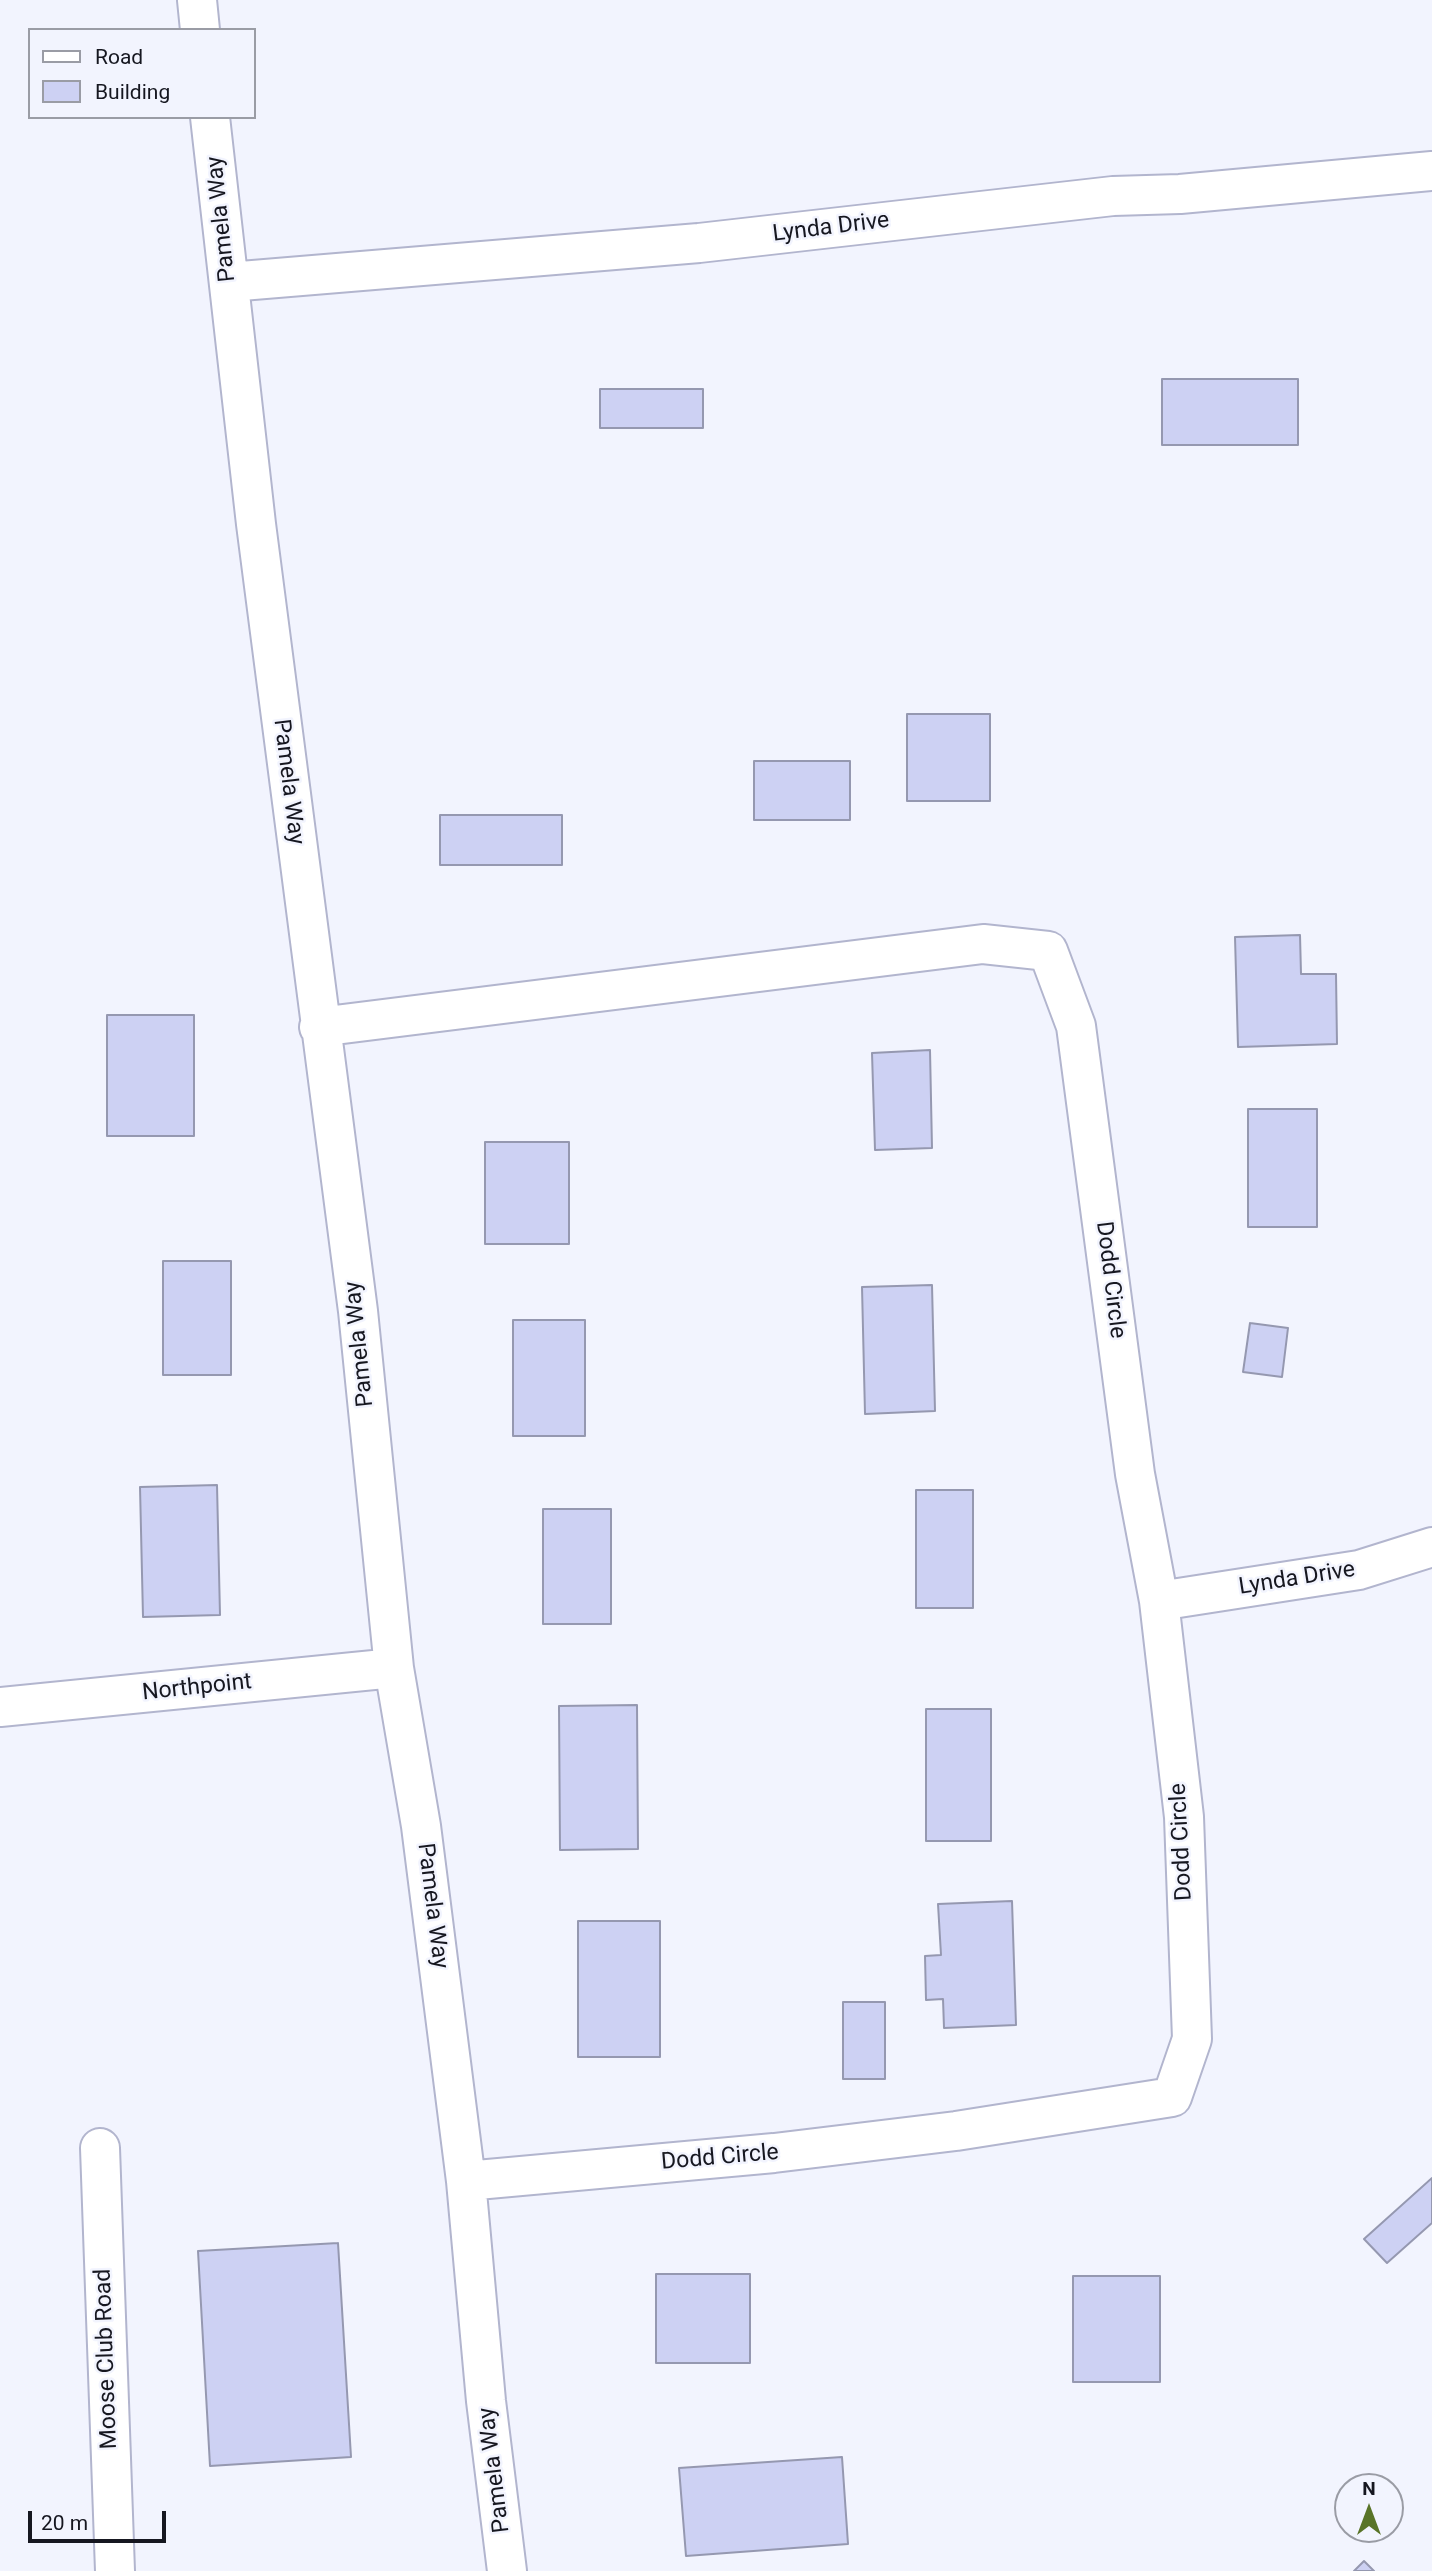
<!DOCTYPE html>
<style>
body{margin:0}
#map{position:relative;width:1432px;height:2571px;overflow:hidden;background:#f2f4fe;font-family:Roboto,sans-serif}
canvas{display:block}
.legend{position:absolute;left:28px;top:28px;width:228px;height:91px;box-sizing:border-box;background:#f2f4fe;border:2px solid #9a9ca5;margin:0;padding:9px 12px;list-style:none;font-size:21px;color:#161720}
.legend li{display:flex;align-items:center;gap:14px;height:35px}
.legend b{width:35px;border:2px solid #9a9ca5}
.north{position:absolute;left:1334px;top:2473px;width:70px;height:70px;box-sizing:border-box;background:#f2f4fe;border:2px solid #9a9ca5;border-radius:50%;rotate:0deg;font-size:19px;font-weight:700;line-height:28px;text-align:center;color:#161720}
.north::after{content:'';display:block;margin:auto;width:24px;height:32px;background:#597428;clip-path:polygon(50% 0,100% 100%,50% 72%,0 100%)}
.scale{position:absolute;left:28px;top:2511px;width:138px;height:32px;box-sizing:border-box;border:4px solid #161720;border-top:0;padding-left:9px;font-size:21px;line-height:24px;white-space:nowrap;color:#161720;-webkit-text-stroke:5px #f2f4fe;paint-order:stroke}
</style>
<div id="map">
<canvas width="1432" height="2571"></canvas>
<ul class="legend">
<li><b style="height:9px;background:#fff"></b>Road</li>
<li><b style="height:19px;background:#cdd1f3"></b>Building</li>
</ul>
<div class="north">N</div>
<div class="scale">20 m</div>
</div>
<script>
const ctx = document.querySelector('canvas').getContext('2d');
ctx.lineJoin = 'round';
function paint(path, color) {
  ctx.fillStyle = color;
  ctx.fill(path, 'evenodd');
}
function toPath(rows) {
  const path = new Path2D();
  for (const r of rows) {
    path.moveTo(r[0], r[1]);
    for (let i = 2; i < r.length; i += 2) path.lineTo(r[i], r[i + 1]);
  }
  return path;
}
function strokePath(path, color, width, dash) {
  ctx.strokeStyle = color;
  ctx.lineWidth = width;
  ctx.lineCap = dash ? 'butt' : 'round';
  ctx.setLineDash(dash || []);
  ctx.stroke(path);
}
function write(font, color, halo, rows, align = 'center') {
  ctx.font = font + ' Roboto,sans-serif';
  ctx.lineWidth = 5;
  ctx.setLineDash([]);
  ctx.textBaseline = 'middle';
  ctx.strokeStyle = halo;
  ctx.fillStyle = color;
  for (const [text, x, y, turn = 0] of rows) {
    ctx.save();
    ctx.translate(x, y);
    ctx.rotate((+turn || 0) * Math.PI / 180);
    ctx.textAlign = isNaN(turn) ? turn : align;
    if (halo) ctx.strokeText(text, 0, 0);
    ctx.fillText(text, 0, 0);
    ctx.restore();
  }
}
const building = toPath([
 [1162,379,1298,379,1298,445,1162,445,1162,379],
 [600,389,703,389,703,428,600,428,600,389],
 [907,714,990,714,990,801,907,801,907,714],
 [754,761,850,761,850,820,754,820,754,761],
 [440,815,562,815,562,865,440,865,440,815],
 [1300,935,1301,974,1336,974,1337,1044,1238,1047,1235,937,1300,935],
 [107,1015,194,1015,194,1136,107,1136,107,1015],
 [930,1050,932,1148,875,1150,872,1053,930,1050],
 [1248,1109,1317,1109,1317,1227,1248,1227,1248,1109],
 [485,1142,569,1142,569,1244,485,1244,485,1142],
 [163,1261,231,1261,231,1375,163,1375,163,1261],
 [932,1285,935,1411,865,1414,862,1287,932,1285],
 [513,1320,585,1320,585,1436,513,1436,513,1320],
 [1250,1323,1288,1328,1282,1377,1243,1372,1250,1323],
 [217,1485,220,1615,143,1617,140,1487,217,1485],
 [916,1490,973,1490,973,1608,916,1608,916,1490],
 [543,1509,611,1509,611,1624,543,1624,543,1509],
 [637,1705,638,1849,560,1850,559,1706,637,1705],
 [926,1709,991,1709,991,1841,926,1841,926,1709],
 [1012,1901,1016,2025,944,2028,943,1999,926,2000,925,1956,941,1955,938,1904,1012,1901],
 [578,1921,660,1921,660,2057,578,2057,578,1921],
 [843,2002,885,2002,885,2079,843,2079,843,2002],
 [1432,2178,1432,2223,1387,2263,1364,2239,1432,2178],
 [338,2243,351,2457,210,2466,198,2251,338,2243],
 [656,2274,750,2274,750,2363,656,2363,656,2274],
 [1073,2276,1160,2276,1160,2382,1073,2382,1073,2276],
 [842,2457,848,2544,686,2556,679,2468,842,2457],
 [1364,2561,1374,2571,1354,2571,1364,2561]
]);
paint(building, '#cdd1f3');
strokePath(building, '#9598b0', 2);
const street = toPath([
 [197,0,200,30],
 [210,117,256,524,358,1311,394,1668,421,1826,466,2181,486,2401,507,2571],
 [229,282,699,243,1113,196,1180,194,1432,171],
 [319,1027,983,944,1048,951,1076,1026,1135,1474,1159,1601,1184,1817,1192,2039,1172,2097,956,2131,774,2153,466,2181],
 [1159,1601,1359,1570,1432,1547],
 [0,1707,394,1668],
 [100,2148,115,2571]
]);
strokePath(street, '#b2b5ce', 42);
strokePath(street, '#fff', 38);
write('23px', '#161720', '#f2f4fe', [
 ["Pamela Way",222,219,-96],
 ["Lynda Drive",831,228,-7],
 ["Pamela Way",288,782,83],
 ["Dodd Circle",1110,1280,83],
 ["Pamela Way",360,1344,-96],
 ["Lynda Drive",1297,1579,-9],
 ["Northpoint",197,1688,-6],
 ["Dodd Circle",1182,1842,-93],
 ["Pamela Way",432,1906,83],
 ["Dodd Circle",720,2158,-5],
 ["Moose Club Road",107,2359,-92],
 ["Pamela Way",495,2470,-97]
]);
</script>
